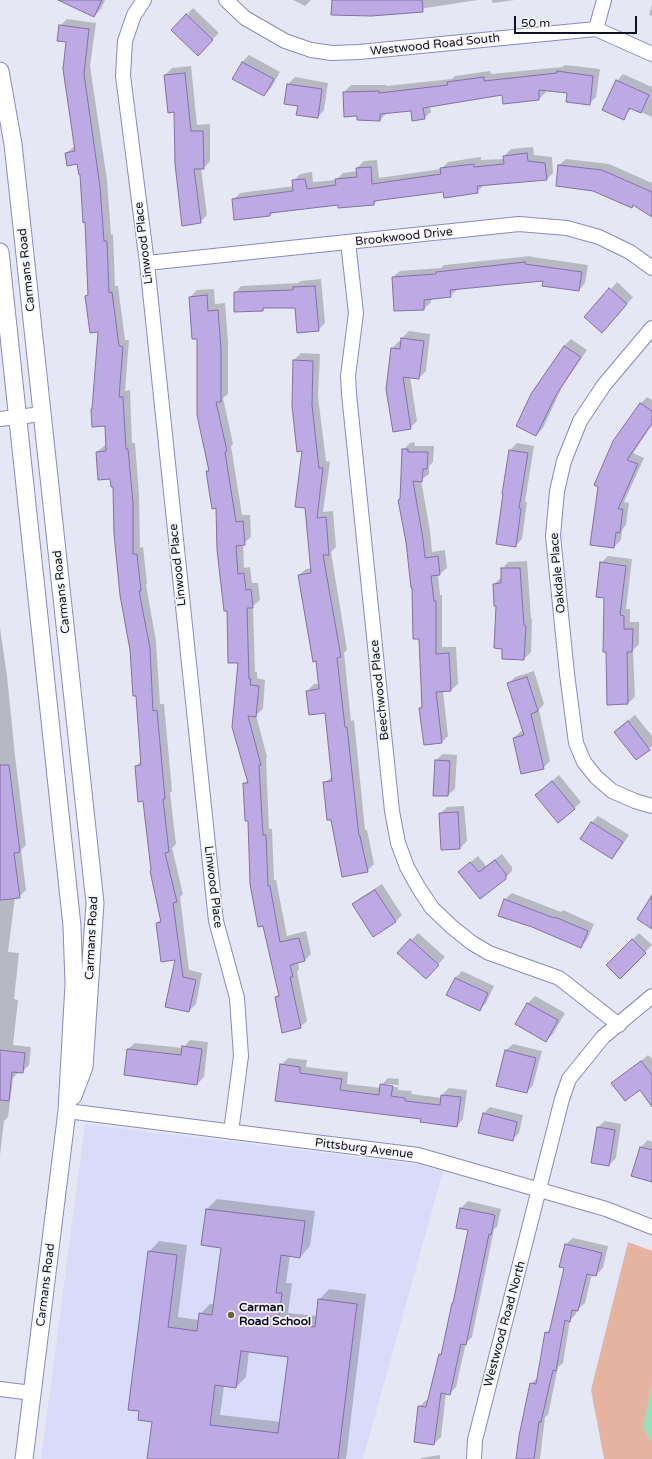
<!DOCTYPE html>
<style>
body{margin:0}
#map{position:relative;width:652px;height:1459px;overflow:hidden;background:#e6e7f4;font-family:"Varela Round",sans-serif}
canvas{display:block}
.scale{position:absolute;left:514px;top:16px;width:123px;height:18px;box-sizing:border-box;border:2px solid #0f1025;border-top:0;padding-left:5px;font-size:12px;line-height:14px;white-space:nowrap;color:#0f1025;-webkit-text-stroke:3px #f5f5f5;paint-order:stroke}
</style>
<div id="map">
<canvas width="652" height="1459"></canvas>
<div class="scale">50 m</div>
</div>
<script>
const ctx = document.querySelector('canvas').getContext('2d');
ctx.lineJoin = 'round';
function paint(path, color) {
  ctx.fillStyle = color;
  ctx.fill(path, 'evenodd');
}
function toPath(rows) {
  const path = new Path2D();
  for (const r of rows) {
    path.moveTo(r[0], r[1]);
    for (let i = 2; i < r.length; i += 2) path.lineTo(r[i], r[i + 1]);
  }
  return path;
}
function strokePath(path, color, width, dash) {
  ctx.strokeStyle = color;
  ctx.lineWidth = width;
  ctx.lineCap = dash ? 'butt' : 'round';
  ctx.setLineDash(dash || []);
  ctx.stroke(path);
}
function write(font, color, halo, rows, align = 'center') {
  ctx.font = font + ' "Varela Round",sans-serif';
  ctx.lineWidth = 3.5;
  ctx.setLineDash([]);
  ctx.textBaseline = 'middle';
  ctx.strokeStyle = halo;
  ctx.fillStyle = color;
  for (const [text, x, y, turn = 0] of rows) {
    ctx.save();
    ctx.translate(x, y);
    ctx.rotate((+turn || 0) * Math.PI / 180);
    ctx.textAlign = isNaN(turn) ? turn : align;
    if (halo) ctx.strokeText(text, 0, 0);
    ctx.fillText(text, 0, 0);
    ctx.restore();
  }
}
paint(toPath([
 [85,1124,423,1165,443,1171,363,1459,41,1459]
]), '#d9dcf8');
paint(toPath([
 [628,1242,652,1251,652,1459,604,1459,591,1390]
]), '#e7b3a1');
paint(toPath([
 [652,1382,652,1444,643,1427]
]), '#95e2b9');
paint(toPath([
 [72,0,105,0,101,9,94,16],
 [293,0,311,0,305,6],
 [333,0,478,0,425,8,422,11],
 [492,0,515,0,492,3],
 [652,4,652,16,649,15],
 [193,8,219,33,198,54,173,30],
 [67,19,96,23,90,66,107,180,111,235,113,235,115,286,118,286,125,340,129,340,125,391,130,390,132,443,135,443,139,495,140,548,143,547,147,583,146,585,156,641,160,704,164,704,172,791,170,793,176,844,172,848,183,894,180,897,189,970,202,973,196,1004,189,1011,177,959,157,923,161,919,152,869,144,800,136,766,142,760,137,695,114,486,111,478,97,452,104,446,107,445,106,425,93,408,100,330,86,296,89,293,86,221,81,174,78,163,66,153,75,146,67,41,60,26],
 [249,55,280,72,271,88,264,95,242,62],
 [565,65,600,69,596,97,589,104,568,92,546,90,546,92,539,99,504,103,503,94,430,106,431,112,424,118,412,109,387,113,380,120,358,115,344,92,351,85,386,85,386,86,452,79,455,76,490,71,491,74,562,67],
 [191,66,197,125,210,124,210,161,204,168,201,168,207,215,200,222,175,111,165,75,172,68],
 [623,74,652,87,652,117,632,108,623,118,617,81],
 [295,77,328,83,324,110,318,117,299,105,288,84],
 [533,147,534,155,552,157,553,173,547,179,484,185,477,192,444,191,378,200,374,204,339,204,273,212,270,215,233,200,240,193,294,186,293,181,300,174,312,172,313,182,336,180,343,173,357,171,357,168,364,161,377,160,379,178,441,169,448,162,481,157,481,160,505,159,504,156,511,149],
 [566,159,609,164,652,183,652,216,634,205,632,207,559,165],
 [531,256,532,257,588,265,585,283,579,290,544,280,457,288,457,290,450,296,431,299,431,302,424,309,393,277,400,271,441,268,444,265],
 [321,279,325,323,318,330,296,307,266,307,262,310,235,293,241,286,298,283,301,281],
 [617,282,633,297,609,325,586,317],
 [214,289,215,304,225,303,228,342,228,394,223,398,233,444,231,446,242,515,250,515,251,537,243,544,244,568,250,567,252,583,258,583,260,600,253,606,255,672,257,672,257,678,265,680,263,709,256,715,267,757,266,759,269,829,272,829,274,880,276,880,287,936,306,931,311,954,304,961,298,962,299,969,297,972,307,1021,300,1027,276,997,280,993,249,820,244,784,248,780,239,662,227,610,217,507,207,471,210,469,198,338,190,297,197,290],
 [409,331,430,334,426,371,419,378,410,376,417,421,410,428,387,389,392,348,399,341,402,342,402,338],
 [571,339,587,350,562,387,543,428,536,435,532,395,564,346],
 [301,353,320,354,318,397,326,461,330,462,323,512,333,511,336,547,331,552,347,650,344,653,351,721,354,720,365,830,367,830,374,864,367,871,324,783,333,776,326,712,307,691,314,684,319,684,317,660,299,575,306,569,312,568,303,450,294,360],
 [647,397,652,400,652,425,633,453,644,458,624,502,629,503,626,525,622,530,621,540,614,547,591,544,640,404],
 [414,442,415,446,434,446,433,462,429,466,429,474,421,480,430,531,432,552,445,550,447,568,440,574,438,575,440,595,442,595,442,647,456,647,458,684,451,690,443,691,448,736,442,742,420,709,423,706,420,638,401,498,403,450,410,443],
 [517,443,534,446,525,502,527,502,522,539,515,546,510,450],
 [608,556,632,559,626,609,630,609,630,622,639,622,639,644,633,650,635,697,628,703,601,563],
 [527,561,531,619,532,619,531,652,524,659,504,648,494,584,502,577,502,569,508,562],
 [0,628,7,676,15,756,26,845,21,850,26,890,19,897,15,897,8,952,19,953,14,999,18,1000,13,1045,31,1047,29,1065,22,1072,18,1071,17,1074,13,1078,8,1117,4,1121,0,1155],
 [534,671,544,704,539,710,550,761,543,768,514,738,521,731,524,731,508,684,515,677],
 [635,715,652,736,652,746,636,759,615,732],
 [443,754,457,755,455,789,448,795,436,760],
 [559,775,581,802,559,822,536,795],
 [464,806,467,841,460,848,440,814,447,807],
 [598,816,629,835,619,850,612,857,582,838,592,822],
 [502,854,512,867,512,871,505,878,459,872,478,856,486,866],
 [382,884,402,915,395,922,353,904,360,898],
 [512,893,561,912,563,910,594,924,587,940,580,947,532,926,499,915,505,899],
 [418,933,445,957,432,971,399,953],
 [639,933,652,945,620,978,607,965],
 [462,971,494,986,486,1003,479,1010,455,978],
 [535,996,565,1013,553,1034,546,1041,516,1024,528,1003],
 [190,1040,208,1042,204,1077,197,1084,128,1049,135,1043,183,1048],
 [513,1044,542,1051,533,1085,527,1092,506,1050],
 [648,1055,651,1058,652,1057,652,1092,640,1088,613,1084],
 [288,1058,307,1060,306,1067,348,1072,347,1084,381,1088,381,1085,388,1078,399,1079,398,1090,412,1091,411,1094,442,1098,442,1095,449,1088,467,1090,463,1119,457,1126,422,1118,276,1100,281,1065],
 [386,1084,398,1085,398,1087,386,1086],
 [490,1107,523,1115,519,1133,512,1140,483,1114],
 [605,1121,621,1124,616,1158,609,1165,598,1127],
 [648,1140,652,1142,652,1181,632,1175,641,1147],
 [217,1199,315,1211,310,1246,300,1257,290,1255,286,1283,292,1283,288,1313,317,1316,319,1300,329,1289,366,1294,346,1459,148,1459,153,1421,149,1252,159,1241,187,1245,178,1317,199,1320,200,1314,210,1304,215,1304,222,1247,202,1244,207,1209],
 [249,1351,289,1356,281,1422,220,1415,224,1386,236,1387,246,1377],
 [468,1201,501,1209,497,1227,494,1229,472,1337,466,1343,456,1387,449,1394,446,1393,441,1437,434,1444,419,1407,426,1400,429,1400,439,1355,442,1352,455,1301,469,1229,461,1208],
 [573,1238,608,1246,603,1268,596,1275,592,1274,585,1303,577,1310,576,1314,570,1320,563,1363,558,1367,548,1415,545,1417,540,1459,517,1459,531,1384,539,1376,546,1333,551,1328,565,1267,566,1244],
 [440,1455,440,1459,420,1459,421,1458]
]), '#0003');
const building = toPath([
 [58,0,102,0,94,17,58,0],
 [332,0,422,0,423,12,371,16,331,15,332,0],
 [186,14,213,40,198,56,171,30,186,14],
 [59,25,89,29,84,74,100,187,104,241,107,241,109,293,112,292,119,346,123,347,119,397,123,397,126,449,128,449,133,503,133,554,137,554,141,591,139,591,150,648,153,711,157,710,165,799,163,799,169,852,165,853,177,902,173,903,183,977,196,980,189,1012,165,1007,175,960,161,962,156,923,161,922,150,871,151,870,143,801,138,802,135,766,141,765,136,696,133,696,130,650,120,595,114,534,113,487,111,487,110,479,98,480,96,452,106,451,105,426,92,427,91,409,92,409,98,332,90,333,85,296,88,295,85,222,83,223,80,175,79,175,77,164,67,166,65,153,75,151,63,69,66,42,57,41,59,25],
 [242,62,274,79,264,96,232,79,242,62],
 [557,71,593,76,590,105,566,102,567,93,539,90,539,100,503,104,502,95,423,108,425,119,412,121,411,111,380,114,380,121,357,120,357,116,344,117,343,92,379,91,379,93,448,85,447,82,484,77,484,81,557,73,557,71],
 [185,73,191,131,203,131,204,169,194,169,201,223,182,226,175,164,174,112,168,113,164,75,185,73],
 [616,80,649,95,641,113,629,108,624,120,602,110,616,80],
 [287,84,322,89,318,118,296,115,298,106,284,104,287,84],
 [527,153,528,161,545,163,547,180,477,186,478,193,444,198,443,192,374,201,374,205,338,208,338,205,270,213,270,216,234,220,232,199,293,191,292,180,305,179,307,189,336,185,335,179,357,177,356,168,371,167,372,184,441,174,440,168,474,164,474,167,504,164,503,156,527,153],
 [558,165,602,170,652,192,652,217,633,205,632,208,593,191,556,186,558,165],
 [525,262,525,264,582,272,579,291,542,286,543,281,450,290,451,297,424,300,424,310,394,311,392,277,436,274,436,272,525,262],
 [315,286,319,331,297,333,295,308,263,308,263,311,234,312,234,292,293,290,293,287,315,286],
 [609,288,627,304,602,333,584,317,609,288],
 [207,295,208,311,218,310,221,349,221,402,216,402,227,451,225,452,236,522,243,521,245,545,236,546,238,574,244,573,246,590,251,589,253,608,247,608,249,679,251,679,250,685,259,686,256,717,248,716,261,765,259,765,263,835,266,835,268,886,270,886,280,942,299,938,305,961,290,965,293,977,290,977,301,1028,282,1033,275,997,279,996,263,926,258,927,250,884,248,821,245,821,243,783,248,783,232,727,238,663,228,663,227,611,224,611,217,550,216,508,212,509,206,471,209,471,197,415,197,339,192,339,189,297,207,295],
 [401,338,424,341,419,379,403,377,411,429,393,432,386,389,391,348,400,349,401,338],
 [564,346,581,357,556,395,536,436,516,426,531,394,564,346],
 [293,360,313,361,312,405,319,468,323,468,317,518,326,517,329,555,323,555,341,657,337,658,345,727,347,727,359,836,360,836,368,872,342,877,331,820,327,820,323,782,332,781,325,713,309,715,306,691,319,689,316,661,313,662,298,575,311,573,305,508,295,507,302,451,297,452,292,406,293,360],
 [640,403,652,411,652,423,627,460,638,464,618,509,623,509,620,533,616,532,614,548,590,545,598,487,594,485,613,441,640,403],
 [402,449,408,449,408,452,428,452,427,469,423,469,422,482,413,481,423,539,425,558,438,556,440,575,431,576,434,601,436,601,436,654,449,653,451,691,436,692,442,743,424,745,419,708,422,708,419,639,413,639,412,588,411,588,406,542,398,500,400,499,402,449],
 [509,450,528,453,519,508,521,509,516,547,496,544,503,494,502,494,509,450],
 [600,562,626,566,620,615,624,616,624,629,633,629,632,652,627,652,628,704,607,705,606,652,603,652,604,598,596,597,600,562],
 [501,568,520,568,524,625,526,626,524,660,502,659,502,649,494,648,496,606,494,606,493,584,501,583,501,568],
 [527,677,538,711,531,714,544,769,521,774,513,738,524,735,507,683,527,677],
 [628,721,650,750,636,760,614,732,628,721],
 [435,760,450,761,448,796,433,796,435,760],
 [0,765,9,765,20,852,14,853,20,898,0,900,0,765],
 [552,781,575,809,558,823,535,795,552,781],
 [458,812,460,849,441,850,439,813,458,812],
 [591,822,623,842,612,859,580,839,591,822],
 [495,860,506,874,506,879,480,899,458,872,470,862,479,872,495,860],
 [375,890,396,922,373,937,352,904,375,890],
 [652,895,652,929,637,919,652,895],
 [504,899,554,918,555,917,588,931,581,948,532,927,498,916,504,899],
 [410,939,439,965,426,979,397,953,410,939],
 [632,939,646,953,620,979,606,965,632,939],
 [455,978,488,993,480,1011,446,995,455,978],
 [527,1003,558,1020,546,1042,515,1024,527,1003],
 [182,1046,202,1049,197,1085,124,1075,127,1049,181,1055,182,1046],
 [0,1050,25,1053,23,1073,12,1072,9,1101,0,1100,0,1050],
 [505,1050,536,1058,527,1093,496,1086,505,1050],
 [641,1061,652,1075,652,1107,640,1090,625,1101,611,1083,641,1061],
 [280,1064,300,1067,300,1073,342,1079,340,1090,379,1095,380,1084,393,1086,391,1096,405,1098,405,1101,440,1105,441,1095,461,1097,457,1127,420,1122,421,1119,275,1101,280,1064],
 [483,1113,517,1122,513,1141,478,1133,483,1113],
 [597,1127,615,1130,609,1166,591,1163,597,1127],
 [640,1147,652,1150,652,1182,631,1176,640,1147],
 [460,1208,495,1215,491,1235,489,1234,466,1345,461,1344,450,1395,441,1393,434,1445,414,1442,418,1406,426,1407,439,1354,441,1355,452,1303,453,1303,468,1230,456,1228,460,1208],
 [206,1209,305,1221,300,1258,281,1255,276,1293,282,1293,278,1323,315,1327,318,1299,357,1304,338,1459,147,1459,152,1422,138,1420,139,1411,128,1410,148,1251,177,1255,168,1327,197,1331,199,1313,212,1315,221,1248,201,1245,206,1209],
 [241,1351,288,1357,278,1433,210,1425,215,1385,236,1388,241,1351],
 [565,1244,602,1253,596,1276,587,1274,578,1311,572,1310,570,1322,565,1320,556,1371,553,1370,541,1422,539,1422,534,1459,516,1459,519,1436,530,1383,536,1384,545,1332,549,1333,564,1268,559,1267,565,1244]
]);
paint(building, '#bda9e4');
strokePath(building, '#836fa6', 1);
const minor = toPath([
 [144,0,134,15,125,41,123,76,147,263,216,921,237,998,241,1056,231,1132],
 [226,0,245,18,285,41,311,50,332,53,359,52,596,29,652,54],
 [596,29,604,0],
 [348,242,356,313,348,376,349,394,392,811,398,843,407,867,418,887,432,908,452,927,472,943,489,953,559,978,619,1025],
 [147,263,519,224,567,228,599,237,630,252,652,268],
 [652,328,604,385,580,421,564,461,557,491,553,536,567,674,576,743,584,762,596,777,612,791,635,801,652,806],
 [0,419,42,414],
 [67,1111,418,1155,606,1209,652,1227],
 [0,1389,32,1393],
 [474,1459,475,1440,562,1099,569,1079,603,1037,652,996]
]);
const tertiary = toPath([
 [0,71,13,144,95,903,84,1067,73,1096],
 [0,252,72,926,74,984,67,1111,24,1459]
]);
strokePath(minor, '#868ac4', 16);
strokePath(tertiary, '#868ac4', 19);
strokePath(minor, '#fff', 14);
strokePath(tertiary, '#fff', 17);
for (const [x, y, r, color] of [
 [231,1315,4,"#6d6531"]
]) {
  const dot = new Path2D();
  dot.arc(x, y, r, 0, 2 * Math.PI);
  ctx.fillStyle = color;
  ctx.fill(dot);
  strokePath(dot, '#f5f5f5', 1.5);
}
write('12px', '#0f1025', '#f5f5f5', [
 ["Westwood Road South",435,45,-6],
 ["Brookwood Drive",404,237,-6],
 ["Linwood Place",144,243,-97],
 ["Carmans Road",27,270,-96],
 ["Linwood Place",178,565,-96],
 ["Oakdale Place",558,573,-95],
 ["Carmans Road",62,592,-96],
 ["Beechwood Place",380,690,-96],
 ["Linwood Place",213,887,83],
 ["Carmans Road",92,938,-87],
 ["Pittsburg Avenue",364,1149,7],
 ["Carmans Road",46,1285,-83],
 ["Westwood Road North",505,1324,-75]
]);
write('bold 12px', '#0f1025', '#f5f5f5', [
 ["Carman",239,1308],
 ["Road School",239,1322]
], 'left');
</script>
